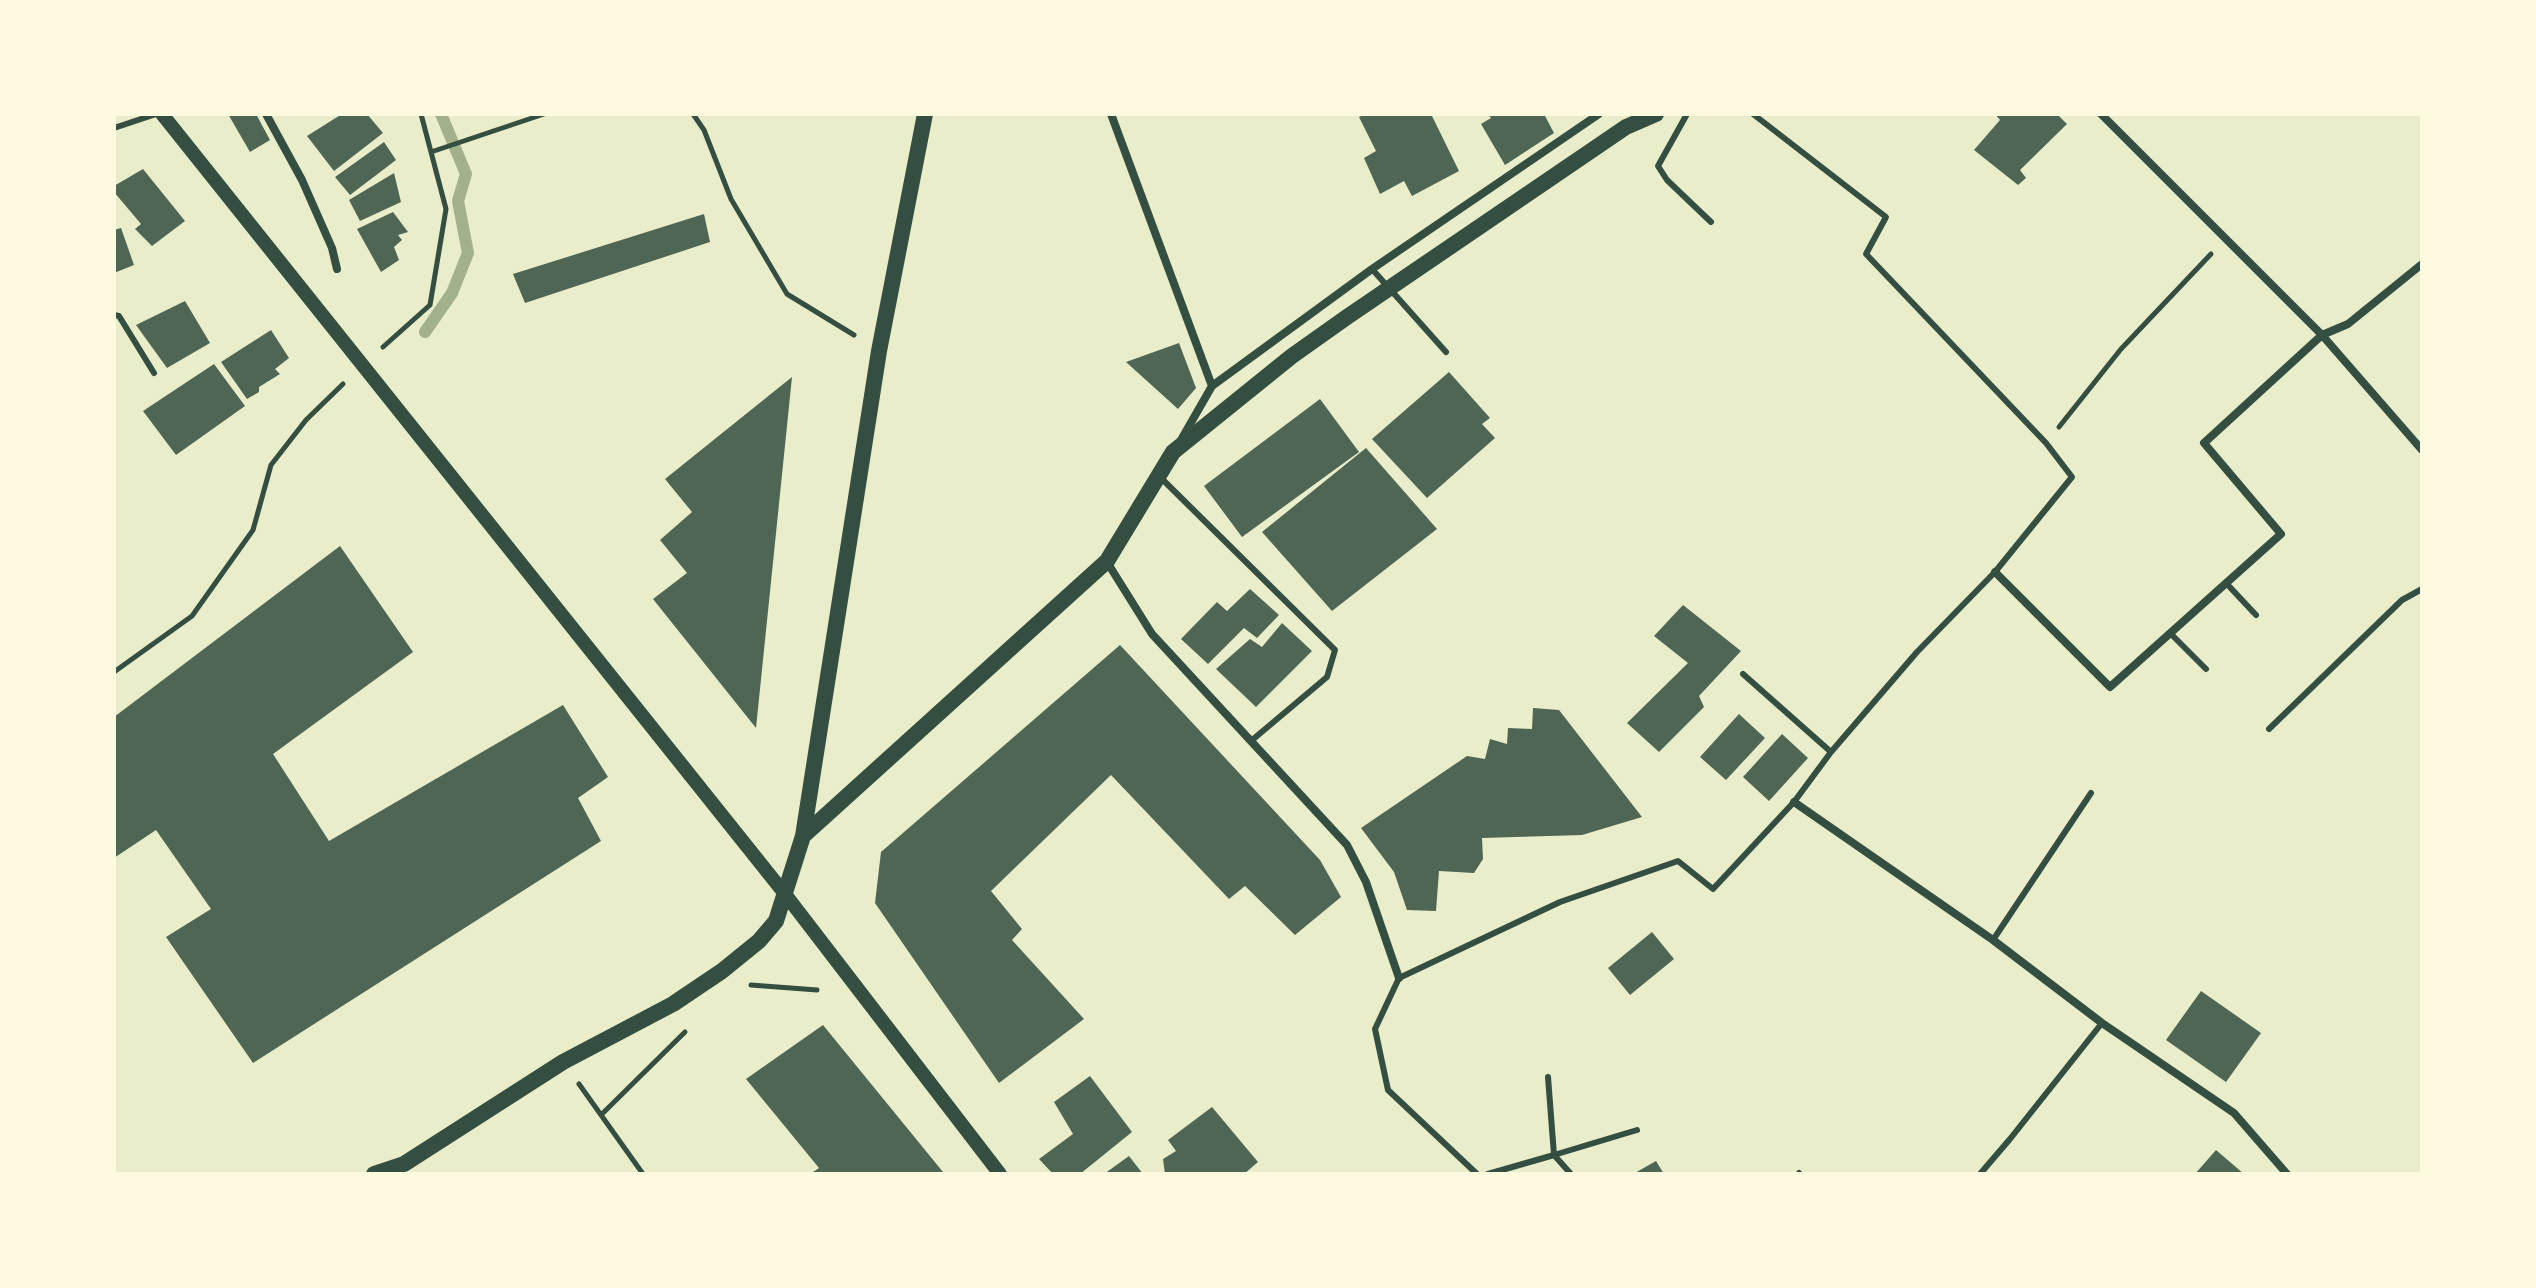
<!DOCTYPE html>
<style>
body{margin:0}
#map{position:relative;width:2536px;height:1288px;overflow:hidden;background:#e9edc9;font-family:Rubik,sans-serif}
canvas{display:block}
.frame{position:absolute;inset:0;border:116px solid #fefae0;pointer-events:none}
</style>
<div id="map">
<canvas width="2536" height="1288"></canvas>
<div class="frame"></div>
</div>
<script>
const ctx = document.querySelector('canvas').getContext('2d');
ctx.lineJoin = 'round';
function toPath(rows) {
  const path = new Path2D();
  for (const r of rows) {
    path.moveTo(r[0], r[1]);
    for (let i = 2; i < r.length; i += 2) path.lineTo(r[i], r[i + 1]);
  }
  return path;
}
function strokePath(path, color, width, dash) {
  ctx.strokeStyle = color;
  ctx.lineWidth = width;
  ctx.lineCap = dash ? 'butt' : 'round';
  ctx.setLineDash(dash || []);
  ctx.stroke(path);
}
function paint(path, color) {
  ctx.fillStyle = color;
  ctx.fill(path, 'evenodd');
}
strokePath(toPath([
 [425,332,452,293,468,253,458,201,466,174,441,114]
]), '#a3b18a', 12);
paint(toPath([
 [228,114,256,114,270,140,250,152],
 [342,114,367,114,383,133,334,171,307,136],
 [1365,114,1431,114,1459,171,1412,196,1404,181,1380,194,1364,158,1376,151,1359,117],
 [1488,114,1544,114,1554,133,1505,165,1481,124,1491,118],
 [1995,114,2057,114,2067,124,2020,170,2026,178,2018,185,1974,150,2000,120],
 [384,142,396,160,350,195,335,177],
 [143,169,185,221,152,246,135,229,141,224,114,192,114,186],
 [394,173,401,202,360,221,349,200],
 [393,212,408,232,398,235,402,240,394,247,399,260,381,272,357,229],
 [704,214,710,242,525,303,513,274],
 [121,228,134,265,114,273,114,230],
 [185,301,210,343,167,368,136,325],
 [271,330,289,358,275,369,280,374,259,387,259,392,247,399,221,362],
 [1179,343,1196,388,1178,409,1126,362],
 [214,364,245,406,176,455,143,411],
 [1449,372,1490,418,1482,424,1495,438,1427,498,1372,439],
 [792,377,756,728,653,599,687,573,660,540,692,512,665,479],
 [1320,399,1359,452,1242,537,1204,486],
 [1366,448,1437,529,1332,611,1262,532],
 [340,546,413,652,273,754,329,841,563,705,608,777,578,798,601,841,253,1063,166,937,211,909,156,830,114,858,114,717],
 [1250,589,1279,615,1257,638,1244,628,1208,664,1181,639,1217,602,1227,611],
 [1683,605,1741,651,1699,696,1704,707,1659,752,1627,723,1688,663,1654,636],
 [1282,623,1312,651,1256,707,1216,669,1250,639,1262,647],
 [1120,645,1320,860,1341,897,1295,935,1245,886,1229,899,1111,775,991,891,1022,929,1012,940,1084,1019,999,1083,875,903,881,852],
 [1533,708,1559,710,1642,817,1582,835,1482,838,1483,859,1474,873,1439,871,1436,911,1407,910,1394,872,1361,828,1467,756,1485,759,1490,739,1507,744,1508,728,1532,729],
 [1739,714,1765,738,1726,780,1700,757],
 [1782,734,1808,758,1769,801,1743,777],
 [1652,932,1674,959,1630,995,1608,968],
 [2201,991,2261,1033,2226,1082,2166,1040],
 [823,1025,943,1172,944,1174,810,1174,819,1168,746,1079],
 [1090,1076,1132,1132,1080,1174,1053,1174,1039,1159,1073,1134,1054,1102],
 [1212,1107,1258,1162,1244,1174,1165,1174,1163,1159,1176,1151,1168,1140],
 [2216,1150,2244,1174,2195,1174],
 [1129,1156,1143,1174,1104,1174],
 [1656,1161,1664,1174,1633,1174]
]), '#4f6655');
strokePath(toPath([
 [693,114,704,130,731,199,787,294,854,335],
 [431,152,544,114],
 [383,347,430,305,446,209,421,114],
 [2059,427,2121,349,2211,254],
 [114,672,192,616,253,530,271,465,306,420,343,384],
 [751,985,817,990],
 [579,1084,643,1174],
 [601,1115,685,1032]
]), '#344e41', 5);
strokePath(toPath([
 [1687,114,1658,166,1667,180,1711,222],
 [114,128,156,114],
 [1372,269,1446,352],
 [114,315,119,316,154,373],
 [1159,476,1335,650,1327,677,1251,741],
 [2226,583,2256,615],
 [2170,633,2206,669],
 [1743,674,1831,752],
 [2269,729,2402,600,2422,589],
 [1993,940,2091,793],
 [1548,1077,1554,1155,1637,1130],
 [1799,1173,1800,1174],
 [1477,1174,1388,1090,1375,1029,1399,978,1560,902,1678,861,1713,889,1794,802,1831,752,1917,652,1995,572,2072,477,2046,443,1866,254,1886,217,1753,114],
 [1488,1174,1554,1155,1571,1174],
 [1980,1174,2010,1139,2102,1023]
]), '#344e41', 6);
strokePath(toPath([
 [266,114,302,180,332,248,337,269],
 [1111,114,1212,386],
 [2101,114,2322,335,2422,450],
 [1181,440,1212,386,1372,269,1599,114],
 [1107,562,1152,634,1347,845,1366,882,1399,978],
 [1995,572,2110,687,2281,534,2204,443,2322,335,2348,324,2422,264],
 [1794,802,1993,940,2102,1023,2234,1113,2287,1174]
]), '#344e41', 8);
strokePath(toPath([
 [162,114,785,894,1000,1174]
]), '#344e41', 14);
strokePath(toPath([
 [803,836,1107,561,1173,452,1292,356,1347,317,1626,127,1656,114],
 [374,1174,404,1164,563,1062,673,1004,722,971,759,941,776,921,803,836,879,351,925,114]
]), '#344e41', 16);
</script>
